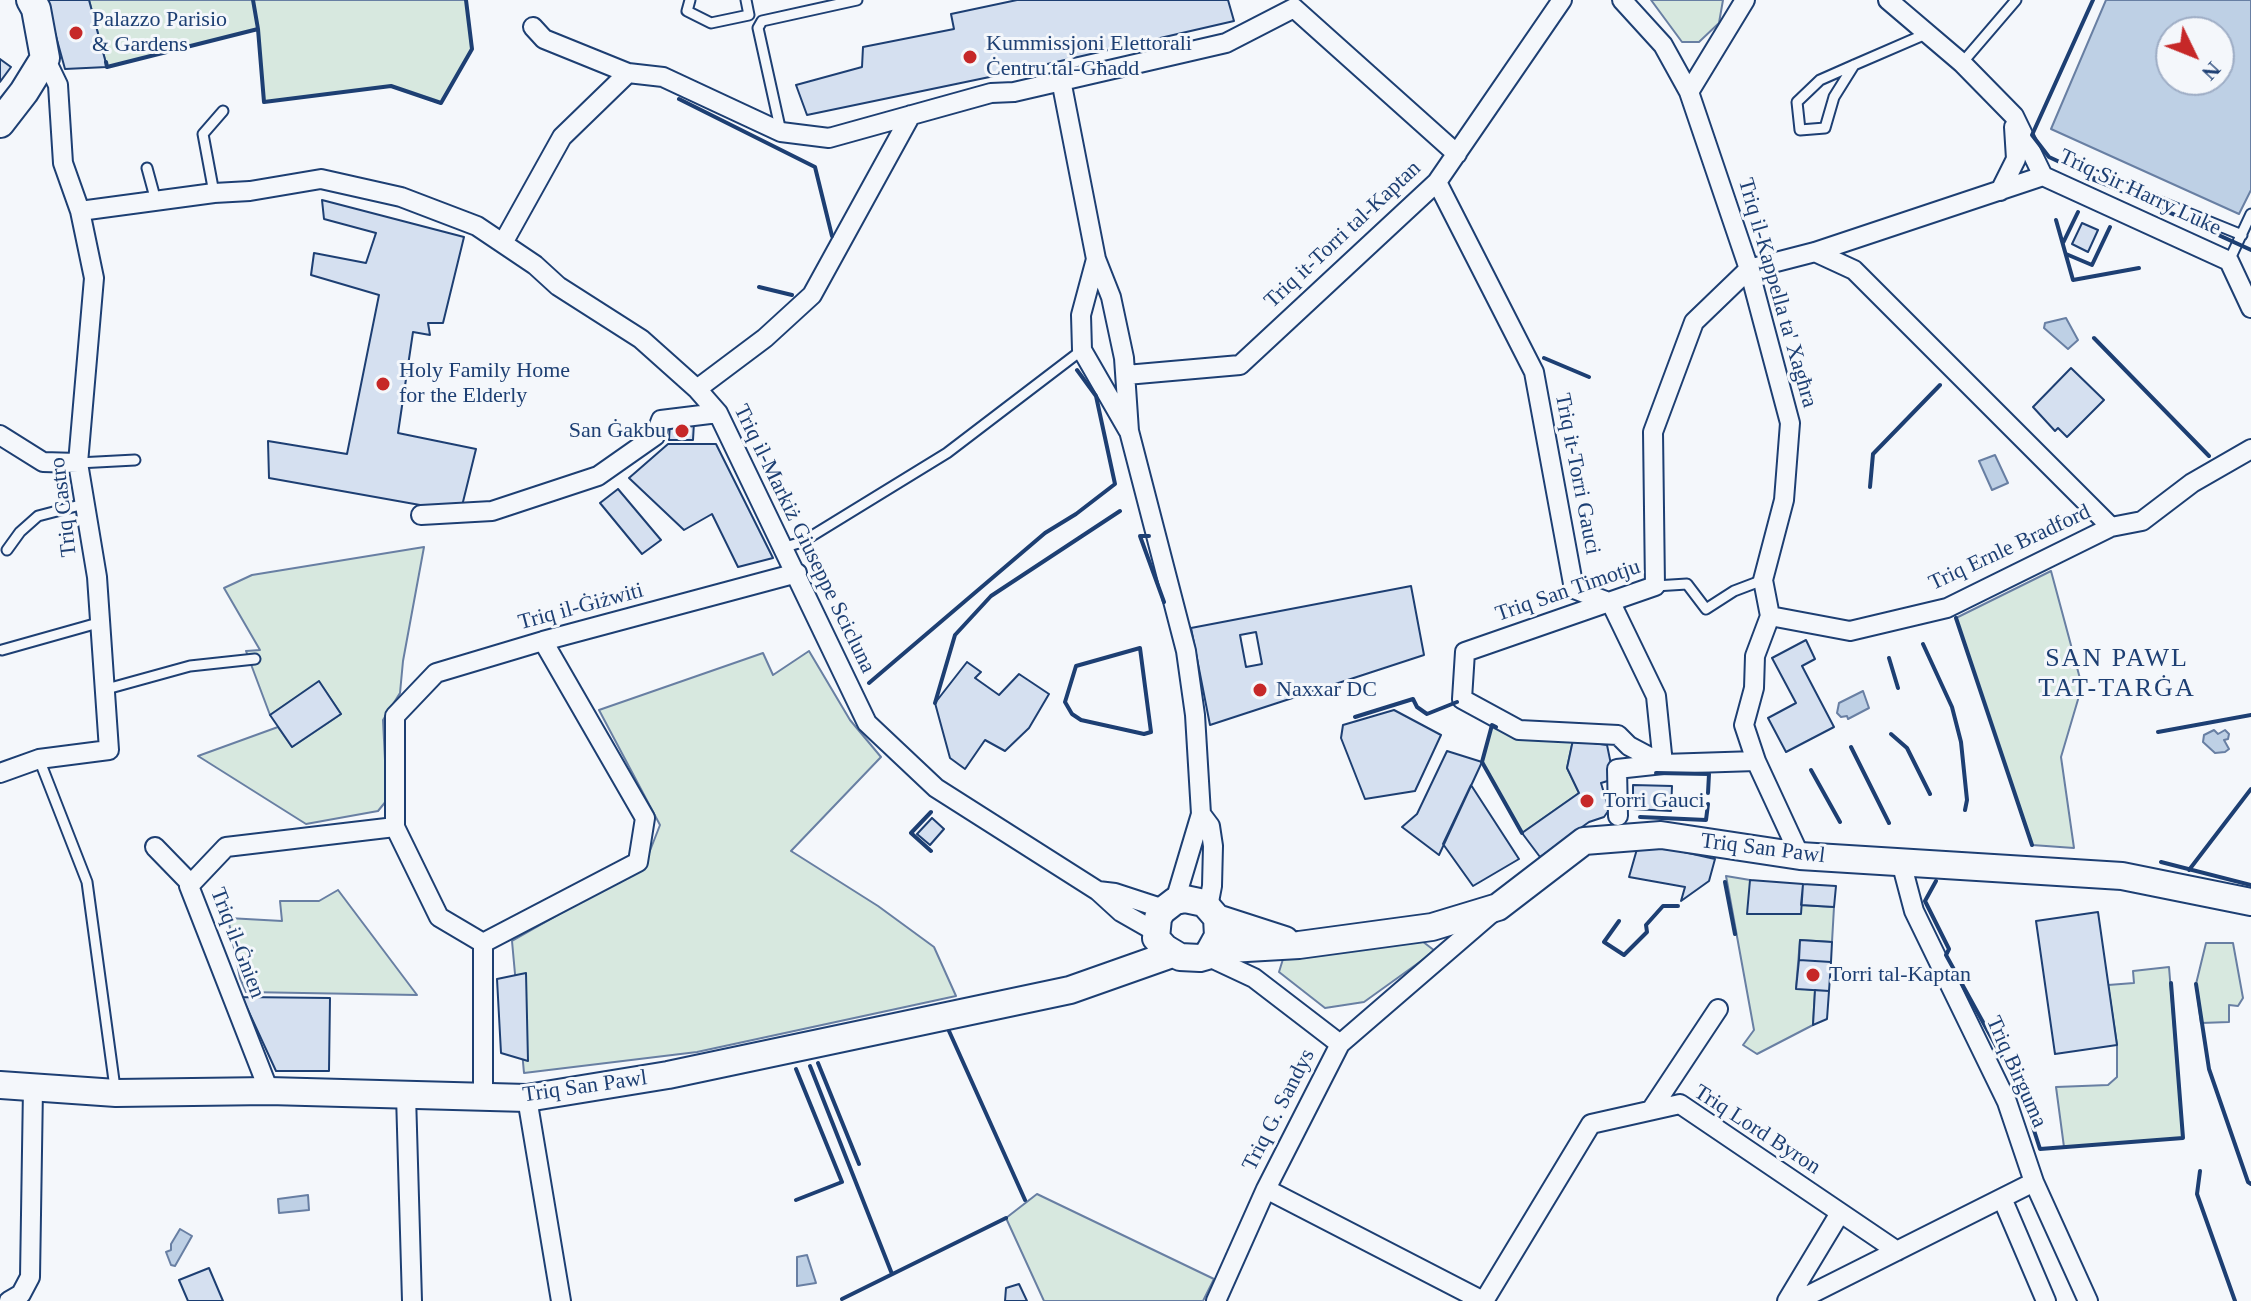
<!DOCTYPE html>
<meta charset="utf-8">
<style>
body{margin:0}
#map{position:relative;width:2251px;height:1301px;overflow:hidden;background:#f4f7fb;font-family:"Times New Roman",serif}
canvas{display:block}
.north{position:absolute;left:2155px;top:16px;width:80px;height:80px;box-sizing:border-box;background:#f4f7fb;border:2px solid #9eadc5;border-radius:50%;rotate:133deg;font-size:22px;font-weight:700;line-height:32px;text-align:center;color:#1d3f73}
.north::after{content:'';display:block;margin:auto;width:28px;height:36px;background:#c62828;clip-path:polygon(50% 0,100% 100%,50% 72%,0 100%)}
</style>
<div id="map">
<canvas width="2251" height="1301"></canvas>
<div class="north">N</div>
</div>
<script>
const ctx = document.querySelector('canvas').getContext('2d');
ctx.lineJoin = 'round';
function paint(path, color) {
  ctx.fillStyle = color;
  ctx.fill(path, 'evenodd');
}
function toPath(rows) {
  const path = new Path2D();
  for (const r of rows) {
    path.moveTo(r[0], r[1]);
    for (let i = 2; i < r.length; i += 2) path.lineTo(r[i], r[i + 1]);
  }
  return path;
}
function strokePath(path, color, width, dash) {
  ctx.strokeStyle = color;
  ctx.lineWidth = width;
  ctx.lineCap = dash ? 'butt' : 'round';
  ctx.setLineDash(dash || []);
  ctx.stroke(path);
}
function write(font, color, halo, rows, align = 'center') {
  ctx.font = font + ' "Times New Roman",serif';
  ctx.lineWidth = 6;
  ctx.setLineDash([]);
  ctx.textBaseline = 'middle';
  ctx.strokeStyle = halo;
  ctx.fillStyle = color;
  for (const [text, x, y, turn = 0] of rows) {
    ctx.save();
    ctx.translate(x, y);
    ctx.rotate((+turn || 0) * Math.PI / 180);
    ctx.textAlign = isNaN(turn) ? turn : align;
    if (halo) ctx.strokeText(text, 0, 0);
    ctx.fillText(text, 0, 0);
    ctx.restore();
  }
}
const green = toPath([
 [89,0,466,0,472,49,441,103,391,86,264,102,258,29,107,67,89,0],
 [1651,0,1723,0,1719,23,1699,42,1682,42,1651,0],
 [424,547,403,661,400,693,383,720,387,800,378,811,306,824,198,756,278,727,292,747,341,714,319,682,270,715,246,651,260,650,224,588,252,575,424,547],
 [2051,571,2082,686,2061,757,2074,848,2032,845,1956,618,2051,571],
 [809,651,850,720,881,757,791,851,878,906,934,947,956,996,697,1052,524,1073,512,941,644,866,660,825,599,710,763,653,773,675,809,651],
 [1492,725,1573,740,1567,768,1579,793,1522,833,1482,762,1492,725],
 [1726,876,1750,880,1801,905,1834,907,1832,942,1800,940,1796,988,1815,990,1813,1025,1757,1054,1743,1045,1754,1030,1726,876],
 [338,890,417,995,246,992,240,978,228,918,282,921,280,901,319,901,338,890],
 [1422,941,1435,951,1364,1002,1325,1008,1279,972,1283,959,1422,941],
 [2206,943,2233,943,2243,998,2238,1006,2229,1005,2229,1022,2201,1023,2196,984,2206,943],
 [2169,967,2183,1138,2064,1147,2056,1087,2108,1085,2117,1077,2117,1045,2108,985,2134,983,2133,971,2169,967],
 [1037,1194,1214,1279,1203,1301,1044,1301,1006,1218,1037,1194]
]);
paint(green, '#d7e8df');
strokePath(green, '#687fa3', 2);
const water = toPath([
 [2106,0,2251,0,2251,190,2239,214,2051,129,2106,0],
 [2171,32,2219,32,2219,80,2171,80,2171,32],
 [2066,318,2078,340,2068,349,2044,328,2045,323,2066,318],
 [1995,455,2008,483,1992,490,1979,461,1995,455],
 [1863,691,1869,708,1848,719,1847,716,1841,717,1837,713,1839,703,1863,691],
 [2214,730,2218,734,2225,730,2229,734,2228,739,2224,740,2229,749,2225,752,2215,753,2203,742,2204,735,2214,730],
 [308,1195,309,1210,279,1213,278,1199,308,1195],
 [180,1229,192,1236,175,1266,171,1265,166,1252,171,1250,171,1244,180,1229],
 [807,1255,816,1283,797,1286,797,1257,807,1255]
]);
paint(water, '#bed0e5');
strokePath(water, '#687fa3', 2);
const building = toPath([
 [46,0,89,0,107,67,65,69,46,0],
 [1017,0,1228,0,1234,21,1004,74,807,115,796,85,862,67,863,47,954,29,951,14,1017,0],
 [0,59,11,67,0,82,0,59],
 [322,200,464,237,443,323,428,323,430,335,413,332,398,433,476,449,461,510,420,505,269,478,268,441,347,454,379,295,311,275,314,253,366,263,376,233,324,219,322,200],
 [2082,223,2098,230,2088,252,2072,244,2082,223],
 [2071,368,2104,400,2067,437,2058,428,2055,431,2033,407,2071,368],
 [670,422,694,422,693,440,669,440,670,422],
 [668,444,716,444,773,558,738,567,712,514,684,530,629,478,668,444],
 [618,489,661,540,642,554,600,503,618,489],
 [1411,586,1424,655,1210,725,1191,628,1411,586],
 [1256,632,1262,664,1246,667,1240,635,1256,632],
 [1806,640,1815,659,1802,666,1834,727,1786,752,1768,718,1796,703,1772,658,1806,640],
 [967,662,981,672,975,678,999,695,1019,674,1049,694,1029,728,1005,751,985,740,965,769,950,758,935,703,967,662],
 [319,681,341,714,292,747,270,715,319,681],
 [1394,710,1441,735,1415,791,1365,799,1341,738,1343,725,1394,710],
 [1573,740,1607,745,1614,779,1601,783,1609,810,1604,817,1589,822,1540,857,1522,833,1579,793,1567,768,1573,740],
 [1447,751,1482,762,1439,855,1402,827,1417,814,1447,751],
 [1471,785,1519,859,1473,886,1443,844,1471,785],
 [1633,785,1672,786,1671,811,1633,809,1633,785],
 [932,818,944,829,930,845,917,834,932,818],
 [1639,842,1715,859,1709,881,1681,901,1685,887,1629,877,1639,842],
 [1750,880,1803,884,1801,914,1747,914,1750,880],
 [1803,884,1836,886,1834,907,1801,905,1803,884],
 [2098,912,2117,1045,2055,1054,2036,921,2098,912],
 [1800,940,1832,942,1831,962,1799,960,1800,940],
 [1799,960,1831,962,1829,991,1796,989,1799,960],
 [526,973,528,1061,501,1053,497,979,526,973],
 [1815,990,1829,991,1827,1019,1813,1025,1815,990],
 [242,997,330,998,329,1071,276,1071,242,997],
 [209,1268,223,1301,188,1301,179,1280,209,1268],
 [1019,1284,1027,1301,1005,1301,1006,1288,1019,1284]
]);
paint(building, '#d5e0f0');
strokePath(building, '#1d3f73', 2);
const service = toPath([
 [690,0,687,11,711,23,749,15,746,0],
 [1962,63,2016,0],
 [1854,65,1834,97,1825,128,1800,130,1797,102,1820,80,1854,65,1928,33],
 [781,132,758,28,762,21,857,0],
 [147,168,156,201],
 [2094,175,2242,235],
 [214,193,203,134,223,111],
 [2229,261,2251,214],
 [78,463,135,460],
 [782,548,802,542,947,453,1082,350],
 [7,550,20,532,38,516,84,504],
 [1655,586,1687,584,1706,609,1734,591,1763,580],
 [2,650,98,623],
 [103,690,190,666,255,659],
 [39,759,87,882,115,1088]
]);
const minor = toPath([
 [1622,0,1663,45,1689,92,1749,269,1790,423,1784,500,1763,580,1770,616,1755,656,1754,688,1744,725,1756,761],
 [1888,0,1962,63,2014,116,2043,176,2229,261,2251,308],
 [533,27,544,39,628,73,663,77,781,132,829,138,991,93,1014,92,1226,43,1294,8,1457,154],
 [1061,80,1096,259,1111,297,1124,358,1129,431,1186,651,1195,715,1201,814,1175,901],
 [1689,92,1745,0],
 [1437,182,1534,372,1574,589,1611,603,1656,696,1663,764],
 [2000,191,2016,159,2014,127],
 [80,211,214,193,250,191,321,179,401,197,477,226,535,265,558,286,641,339,697,389,718,413,867,723,936,788,1098,891,1121,912,1156,932],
 [503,243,562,137,628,73],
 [1815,252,1854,270,2111,527],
 [1096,259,1081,315,1082,350,1128,430],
 [1126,375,1240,365,1437,182,1562,0],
 [697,389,765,338,812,295,911,115],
 [0,435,43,462,78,463],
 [421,515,492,511,598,476,655,436,661,420,718,413],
 [1770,616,1850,631,1947,608,2111,527,2142,521,2192,483,2251,449],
 [1663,764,1629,746,1618,735,1519,730,1462,699,1465,652,1655,586,1653,432,1694,322,1749,269,1815,252,2043,176],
 [0,773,39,759,109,750,97,577,78,463,94,278,80,211,63,163,58,85,45,58],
 [1201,814,1210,826,1213,846,1212,886,1208,907],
 [1618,816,1617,769,1663,764,1756,761,1800,856],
 [155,847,191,884],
 [1901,862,1914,911,2007,1102,2034,1182,2088,1301],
 [1098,891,1115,893,1164,909],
 [483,943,439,917,395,827,395,716,436,673,543,641,797,573],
 [483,943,638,862,645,818,543,641],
 [483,943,483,1096],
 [1207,956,1254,978,1340,1044],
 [269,1091,189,886,226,847,395,827],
 [406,1095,412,1301],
 [527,1098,561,1301],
 [1651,1110,1718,1009],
 [1266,1189,1483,1301],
 [2002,1198,2046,1301],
 [9,1301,21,1294,30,1277,33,1088],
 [1216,1301,1266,1189,1340,1044,1493,912],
 [1484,1301,1591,1124,1680,1104,1897,1251],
 [1787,1301,1840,1213],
 [1797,1301,2034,1182]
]);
const secondary = toPath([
 [1185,899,1204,903,1217,918,1218,936,1207,956,1200,958,1180,957,1165,948,1156,938,1158,918,1162,911,1175,901,1185,899],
 [1217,918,1285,940],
 [1212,950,1299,945,1432,927,1498,907,1584,841,1661,835,1800,856,2122,876,2251,902],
 [0,1085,116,1093,269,1091,527,1098,668,1075,1070,990,1172,954]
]);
const primary = toPath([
 [0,123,24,92,45,58,36,9,31,0]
]);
strokePath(service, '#1d3f73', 13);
strokePath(minor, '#1d3f73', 22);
strokePath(secondary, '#1d3f73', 30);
strokePath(primary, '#1d3f73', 32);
strokePath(service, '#f4f7fb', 9);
strokePath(minor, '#f4f7fb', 18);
strokePath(secondary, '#f4f7fb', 26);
strokePath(primary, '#f4f7fb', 28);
strokePath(toPath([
 [253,0,258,29],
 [2093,0,2032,135,2049,157,2096,179],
 [106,62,107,67,258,29,264,102,391,86,441,103,472,49,466,0],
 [679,99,815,167,832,236],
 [2129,194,2251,250],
 [2056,220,2073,280,2139,268],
 [2063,243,2078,212],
 [2066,254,2092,265,2110,227],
 [759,287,792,295],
 [2094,338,2209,456],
 [1544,358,1589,377],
 [1870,487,1873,454,1940,385],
 [1149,536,1140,536,1164,602],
 [1956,618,2032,845],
 [1923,644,1952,707,1961,742,1967,800,1965,810],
 [1140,648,1151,732,1144,734,1081,720,1072,714,1065,702,1076,666,1140,648],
 [1889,658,1898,688],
 [869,683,1045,533,1076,514,1115,484,1096,396,1077,370],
 [935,703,955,635,991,596,1120,511],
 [1355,717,1413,699,1417,707,1427,714,1457,702],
 [1496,727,1492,725,1482,762,1522,833],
 [2158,732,2251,715],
 [1891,734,1907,748,1930,794],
 [1851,747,1889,823],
 [1811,770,1840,822],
 [1656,773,1709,774,1708,793],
 [931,812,911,833,931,851],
 [1640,817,1706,820,1708,804],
 [2161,862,2251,885],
 [2189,870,2251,789],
 [1936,881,1925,901,1949,949,1946,955,2022,1093,2040,1149,2183,1138,2171,983],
 [1725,882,1735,934],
 [1619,921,1604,942,1624,955,1647,932,1646,925,1663,906,1678,906],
 [2196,984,2209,1069,2248,1182,2251,1184],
 [949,1031,1025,1200],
 [818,1063,859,1164],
 [810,1066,892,1274],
 [796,1069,842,1182,796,1200],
 [2200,1171,2197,1194,2235,1301],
 [842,1299,1006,1218]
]), '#1d3f73', 4);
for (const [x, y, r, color] of [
 [76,33,8,"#c62828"],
 [970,57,8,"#c62828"],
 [383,384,8,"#c62828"],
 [682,431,8,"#c62828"],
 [1260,690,8,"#c62828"],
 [1587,801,8,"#c62828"],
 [1813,975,8,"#c62828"]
]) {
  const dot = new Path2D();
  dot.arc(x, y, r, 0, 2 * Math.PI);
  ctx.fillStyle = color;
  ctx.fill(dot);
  strokePath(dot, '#f4f7fb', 3);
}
write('22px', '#1d3f73', '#f4f7fb', [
 ["Palazzo Parisio",92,20],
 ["& Gardens",92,45],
 ["Kummissjoni Elettorali",986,44],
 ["Ċentru tal-Għadd",986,69],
 ["Holy Family Home",399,371],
 ["for the Elderly",399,396],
 ["San Ġakbu",666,431,"right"],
 ["Naxxar DC",1276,690],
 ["Torri Gauci",1603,801],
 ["Torri tal-Kaptan",1829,975]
], 'left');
write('22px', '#1d3f73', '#f4f7fb', [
 ["Triq Sir Harry Luke",2140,193,25],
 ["Triq it-Torri tal-Kaptan",1343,235,-43],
 ["Triq il-Kappella ta' Xagħra",1777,293,74],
 ["Triq it-Torri Gauci",1577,474,79],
 ["Triq Castro",64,507,-97],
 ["Triq il-Markiż Giuseppe Scicluna",804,539,64],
 ["Triq Ernle Bradford",2010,548,-25],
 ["Triq San Timotju",1568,591,-19],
 ["Triq il-Ġiżwiti",581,607,-15],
 ["Triq San Pawl",1763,849,7],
 ["Triq il-Ġnien",237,943,69],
 ["Triq Birguma",2016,1072,66],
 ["Triq San Pawl",585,1087,-8],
 ["Triq G. Sandys",1279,1110,-63],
 ["Triq Lord Byron",1757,1130,33]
]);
ctx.letterSpacing = '2px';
write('26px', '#1d3f73', '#f4f7fb', [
 ["SAN PAWL",2117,659],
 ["TAT-TARĠA",2117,689]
]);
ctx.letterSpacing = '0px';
</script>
